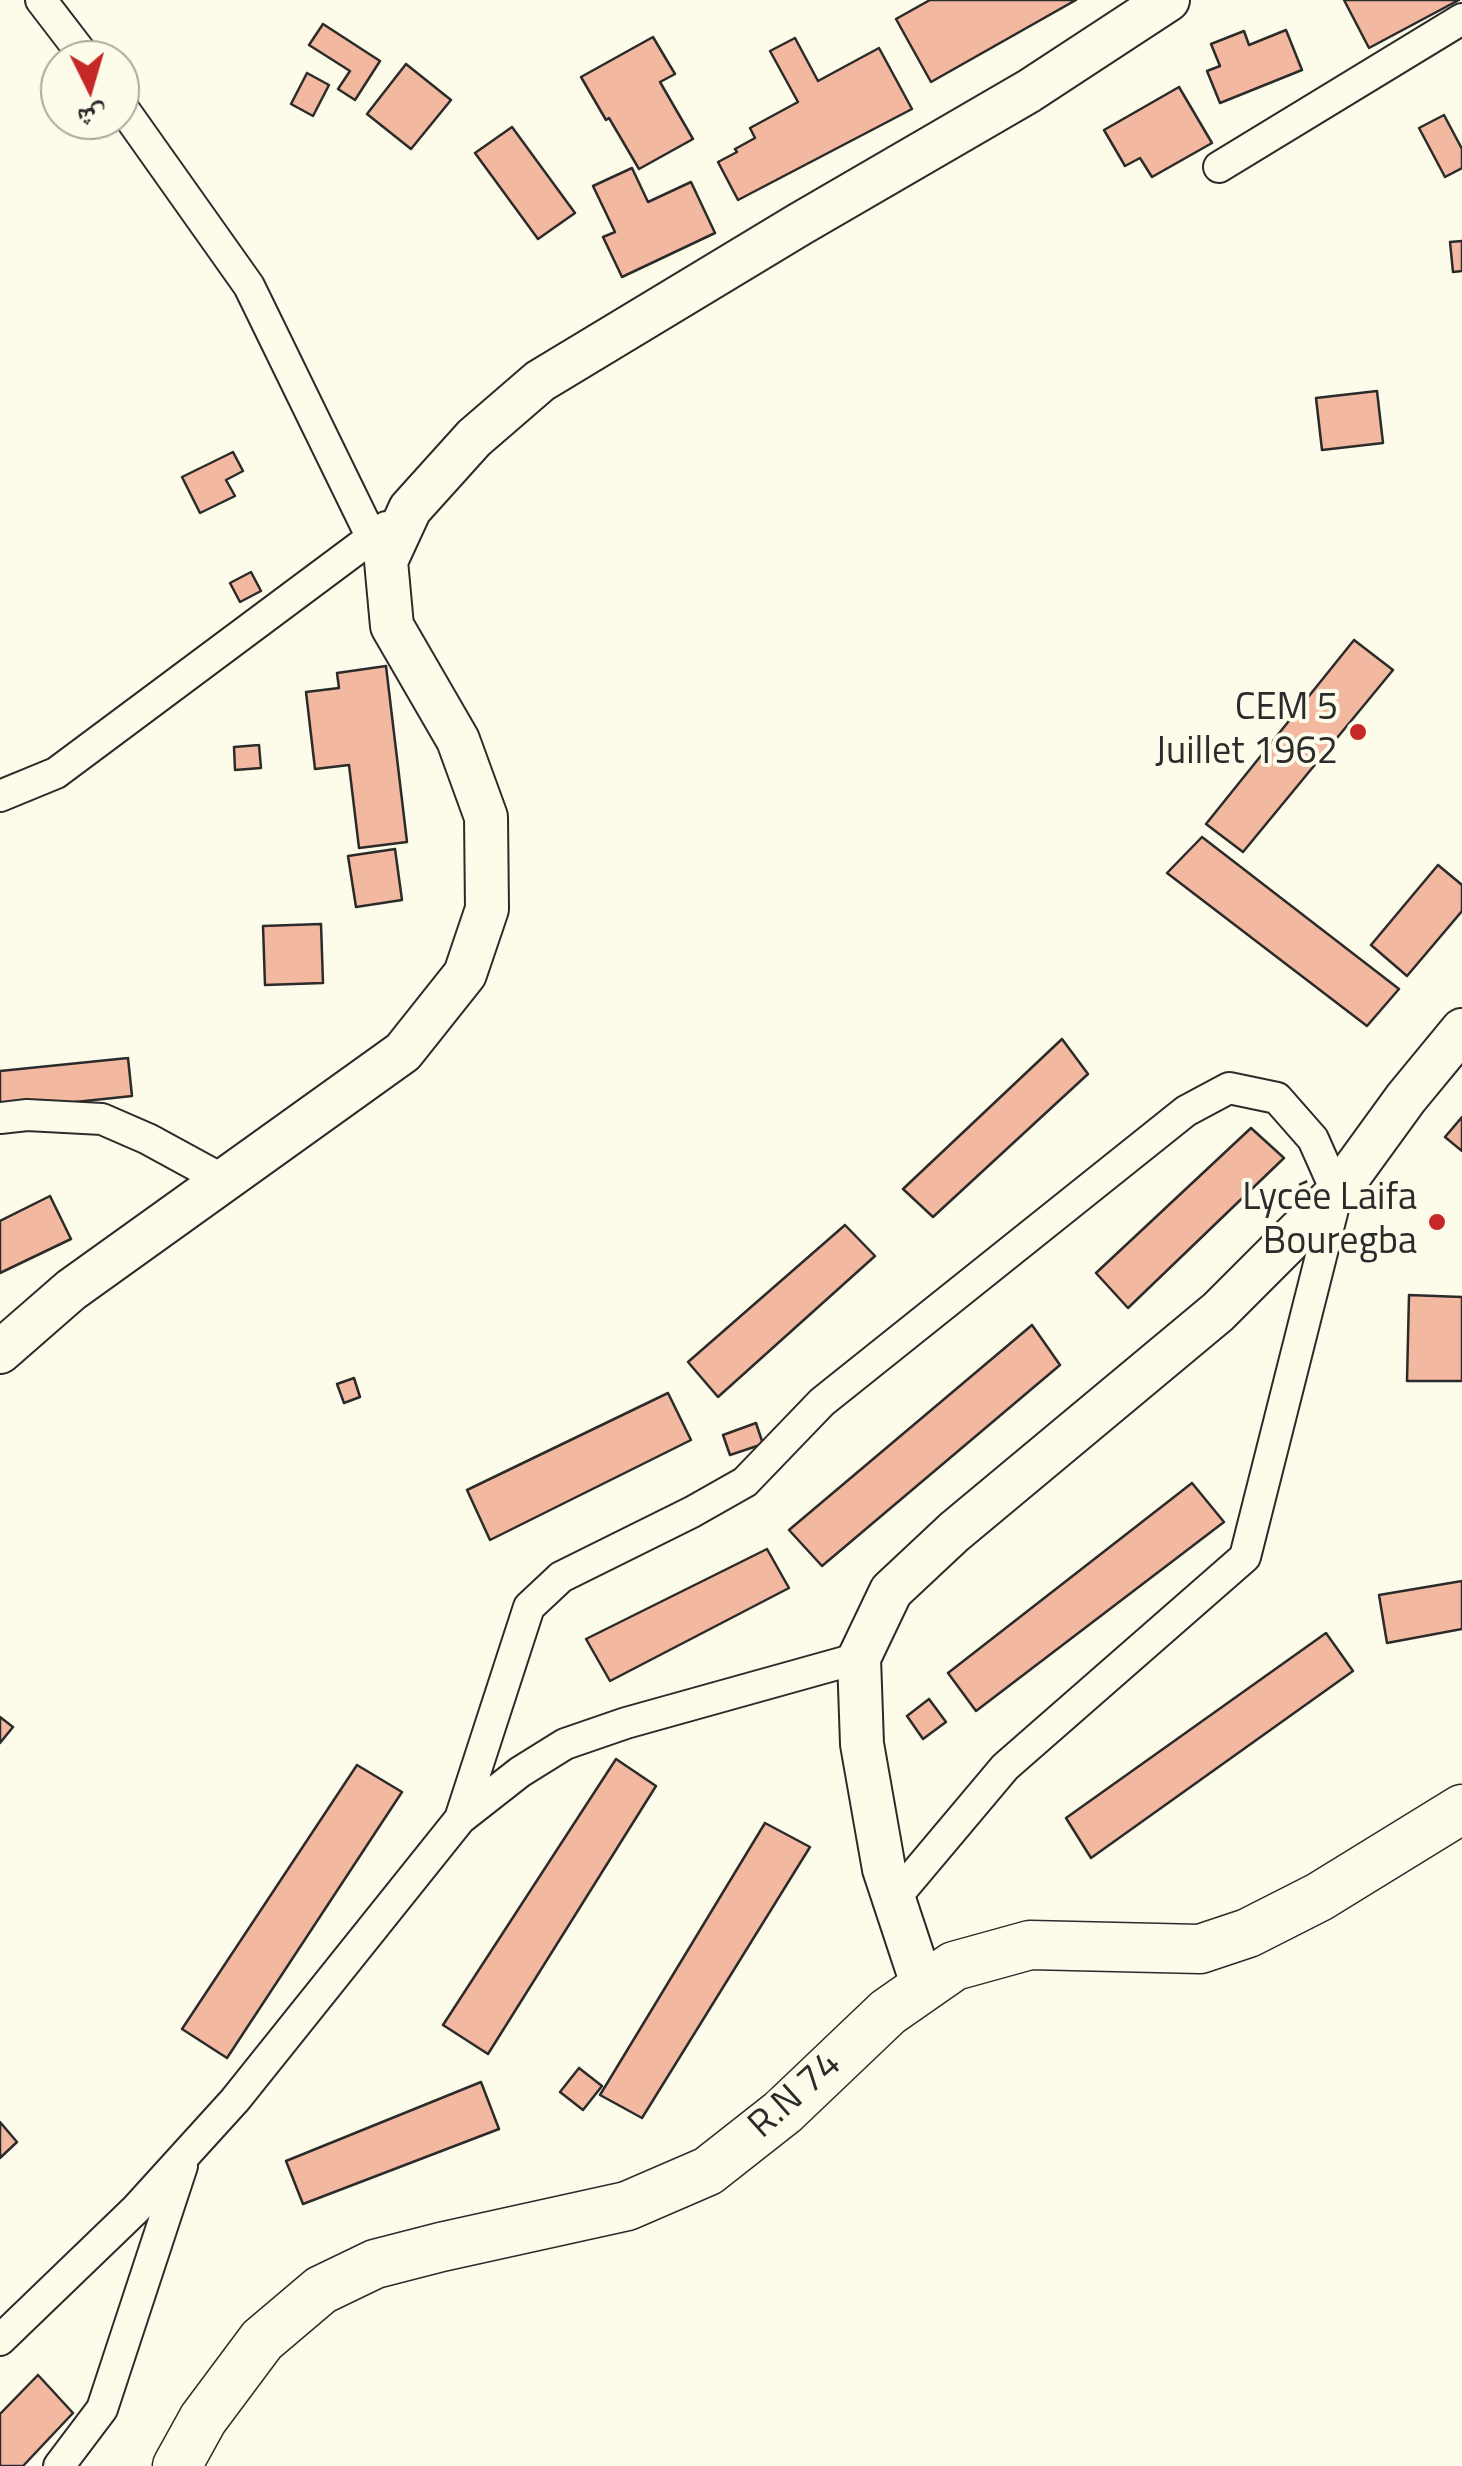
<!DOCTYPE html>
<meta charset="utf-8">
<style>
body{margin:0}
#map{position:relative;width:1462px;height:2466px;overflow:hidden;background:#fdfbea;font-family:"Titillium Web","Noto Naskh Arabic",sans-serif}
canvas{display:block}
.north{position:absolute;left:40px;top:40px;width:100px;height:100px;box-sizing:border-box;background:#fdfbea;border:2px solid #a9a89e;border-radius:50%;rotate:175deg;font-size:28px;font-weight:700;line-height:40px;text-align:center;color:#2b2b2b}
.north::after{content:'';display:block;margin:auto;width:35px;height:45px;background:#c62828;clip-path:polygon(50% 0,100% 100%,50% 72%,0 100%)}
</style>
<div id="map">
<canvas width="1462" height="2466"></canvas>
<div class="north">ش</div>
</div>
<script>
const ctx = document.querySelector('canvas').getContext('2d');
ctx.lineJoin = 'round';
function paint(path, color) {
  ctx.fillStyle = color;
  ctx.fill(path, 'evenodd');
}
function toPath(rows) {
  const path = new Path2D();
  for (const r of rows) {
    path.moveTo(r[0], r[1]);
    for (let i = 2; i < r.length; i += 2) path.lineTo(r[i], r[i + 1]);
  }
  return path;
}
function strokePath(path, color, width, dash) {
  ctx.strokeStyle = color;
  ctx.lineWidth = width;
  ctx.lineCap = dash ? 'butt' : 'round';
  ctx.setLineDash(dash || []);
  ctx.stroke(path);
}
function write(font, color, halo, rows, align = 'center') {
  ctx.font = font + ' "Titillium Web",sans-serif';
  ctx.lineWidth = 8;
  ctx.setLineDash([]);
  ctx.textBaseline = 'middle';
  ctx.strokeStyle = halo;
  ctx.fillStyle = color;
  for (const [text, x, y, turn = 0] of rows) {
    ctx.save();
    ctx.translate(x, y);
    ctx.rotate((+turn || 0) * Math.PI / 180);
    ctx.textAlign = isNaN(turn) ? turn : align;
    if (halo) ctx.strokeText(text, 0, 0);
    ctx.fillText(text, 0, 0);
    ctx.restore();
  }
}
const building = toPath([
 [930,0,1076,0,931,82,896,19,930,0],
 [1344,0,1459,0,1369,48,1344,0],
 [323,24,380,61,355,100,338,89,350,71,309,45,323,24],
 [1286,30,1302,70,1220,103,1207,71,1220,66,1211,44,1244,31,1249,45,1286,30],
 [653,37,675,74,660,82,693,139,639,169,609,118,606,120,581,77,653,37],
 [795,38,818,81,879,48,912,109,738,200,718,162,737,152,735,149,755,138,750,128,798,102,770,51,795,38],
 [406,64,451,100,411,149,367,114,406,64],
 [307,73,329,85,313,116,291,104,307,73],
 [1179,87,1212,143,1152,177,1140,158,1125,166,1104,130,1179,87],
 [1444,115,1462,149,1462,168,1445,177,1419,128,1444,115],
 [512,127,575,213,538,239,475,153,512,127],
 [632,168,648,202,691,182,715,233,622,277,603,237,615,232,593,186,632,168],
 [1462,241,1462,271,1453,272,1450,242,1462,241],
 [1377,391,1383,443,1322,450,1316,398,1377,391],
 [233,452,243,471,226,480,235,496,200,513,182,477,233,452],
 [251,572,261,591,240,602,230,583,251,572],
 [1354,640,1393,670,1243,852,1206,824,1354,640],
 [386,666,407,842,359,848,349,765,315,769,306,692,339,688,337,673,386,666],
 [259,745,261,768,235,770,234,747,259,745],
 [1202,837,1399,989,1367,1026,1167,873,1202,837],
 [395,849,402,900,356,907,348,856,395,849],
 [1438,865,1462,885,1462,911,1407,976,1371,945,1438,865],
 [321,924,323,983,265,985,263,926,321,924],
 [1062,1039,1088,1074,933,1217,903,1189,1062,1039],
 [128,1058,132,1096,0,1110,0,1071,128,1058],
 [1462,1117,1462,1151,1445,1137,1462,1117],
 [1251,1128,1284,1158,1128,1308,1096,1273,1251,1128],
 [50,1196,71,1239,0,1273,0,1221,50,1196],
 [845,1225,875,1256,718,1397,688,1362,845,1225],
 [1409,1295,1462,1297,1462,1381,1407,1381,1409,1295],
 [1032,1325,1060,1365,822,1566,789,1530,1032,1325],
 [354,1378,360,1397,344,1403,337,1384,354,1378],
 [668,1393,691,1440,490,1540,467,1490,668,1393],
 [756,1423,763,1444,730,1455,723,1435,756,1423],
 [1192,1483,1224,1522,976,1711,948,1673,1192,1483],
 [767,1549,789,1588,610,1681,586,1639,767,1549],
 [1462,1581,1462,1629,1387,1643,1379,1595,1462,1581],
 [1326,1633,1353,1671,1091,1858,1066,1818,1326,1633],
 [929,1699,946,1722,923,1739,907,1716,929,1699],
 [0,1717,13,1727,0,1743,0,1717],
 [616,1759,656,1786,488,2054,443,2025,616,1759],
 [357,1765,402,1792,227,2058,182,2029,357,1765],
 [765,1823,810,1847,642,2118,600,2095,765,1823],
 [579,2068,602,2086,583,2110,560,2092,579,2068],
 [481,2082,499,2129,303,2204,286,2161,481,2082],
 [0,2122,17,2142,0,2158,0,2122],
 [38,2375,73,2413,23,2466,0,2466,0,2414,38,2375]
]);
paint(building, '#f2b8a0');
strokePath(building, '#2b2b2b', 2.5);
const street = toPath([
 [41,0,87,60],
 [120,104,249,286,372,538],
 [1219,167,1462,19],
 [0,796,56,773,386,527],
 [0,1118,27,1115,102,1119,148,1139,225,1181],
 [460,1819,529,1607,561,1577,692,1512,745,1482,822,1402,1186,1111,1229,1088,1277,1098,1313,1139,1337,1193,1245,1557,1005,1767,894,1899],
 [0,2340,136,2209,235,2100,460,1819,520,1772,565,1744,626,1723,859,1658],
 [59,2466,102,2409,182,2166]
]);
const secondary = toPath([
 [0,1352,71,1290,403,1052,465,974,487,909,486,817,458,740,392,626,386,561,410,509,474,438,540,381,800,224,1029,91,1168,0],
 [923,1987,884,1869,862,1744,859,1658,891,1591,954,1532,1218,1312,1337,1193,1406,1098,1462,1030]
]);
const primary = toPath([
 [177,2466,203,2419,262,2340,321,2290,375,2264,441,2247,627,2206,708,2171,783,2112,888,2012,954,1966,1030,1945,1200,1949,1248,1933,1319,1897,1462,1809]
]);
strokePath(street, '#2b2b2b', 34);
strokePath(secondary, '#2b2b2b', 46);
strokePath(primary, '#2b2b2b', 51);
strokePath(street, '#fdfbea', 30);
strokePath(secondary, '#fdfbea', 42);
strokePath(primary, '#fdfbea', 48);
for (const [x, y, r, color] of [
 [1358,732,10,"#c62828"],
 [1437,1222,10,"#c62828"]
]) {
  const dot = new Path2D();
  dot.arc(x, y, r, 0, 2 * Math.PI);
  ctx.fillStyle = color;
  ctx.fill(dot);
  strokePath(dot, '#fdfbea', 4);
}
write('38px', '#2b2b2b', '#fdfbea', [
 ["CEM 5",1338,710],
 ["Juillet 1962",1338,754],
 ["Lycée Laifa",1417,1200],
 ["Bouregba",1417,1244]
], 'right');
write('38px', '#2b2b2b', '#fdfbea', [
 ["R.N 74",796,2096,-42]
]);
</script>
